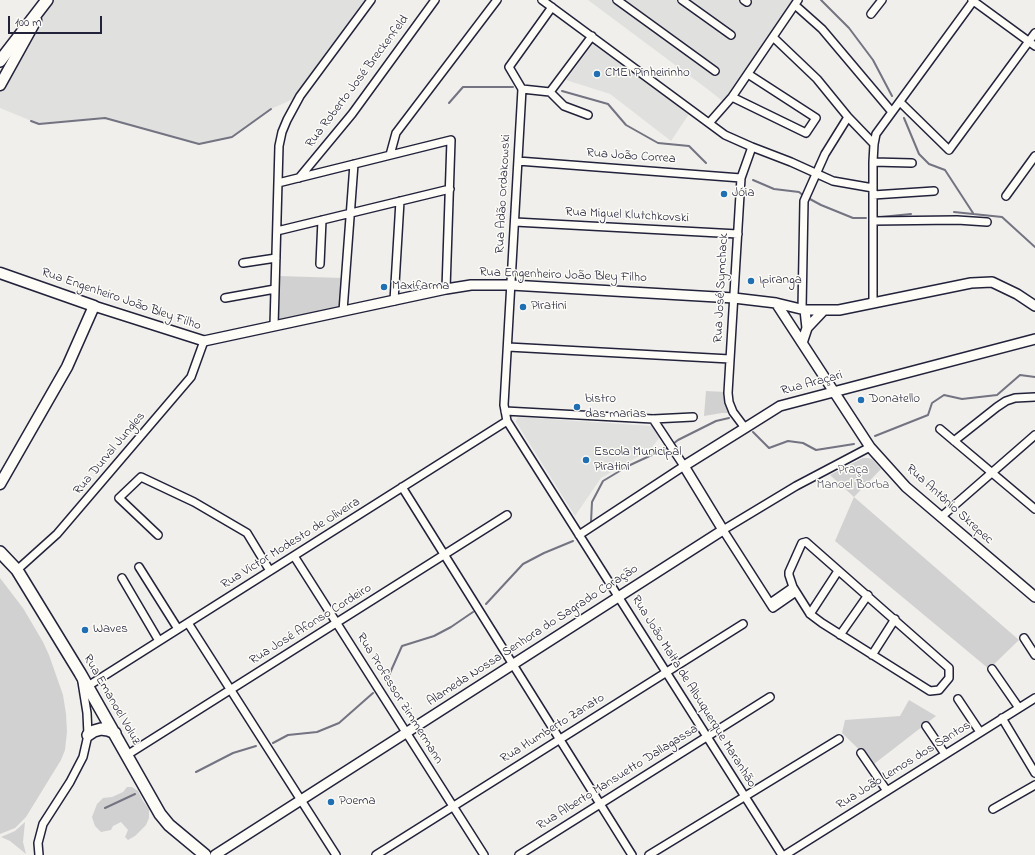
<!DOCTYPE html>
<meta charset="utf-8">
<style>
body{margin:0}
#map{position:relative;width:1035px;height:855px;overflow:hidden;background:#f0efec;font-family:"Indie Flower",sans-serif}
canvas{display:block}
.scale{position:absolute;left:8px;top:16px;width:94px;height:18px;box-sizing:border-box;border:2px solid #22223b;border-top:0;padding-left:5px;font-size:12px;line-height:14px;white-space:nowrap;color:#22223b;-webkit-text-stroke:3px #fdfcf7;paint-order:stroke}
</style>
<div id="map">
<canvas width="1035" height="855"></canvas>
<div class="scale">100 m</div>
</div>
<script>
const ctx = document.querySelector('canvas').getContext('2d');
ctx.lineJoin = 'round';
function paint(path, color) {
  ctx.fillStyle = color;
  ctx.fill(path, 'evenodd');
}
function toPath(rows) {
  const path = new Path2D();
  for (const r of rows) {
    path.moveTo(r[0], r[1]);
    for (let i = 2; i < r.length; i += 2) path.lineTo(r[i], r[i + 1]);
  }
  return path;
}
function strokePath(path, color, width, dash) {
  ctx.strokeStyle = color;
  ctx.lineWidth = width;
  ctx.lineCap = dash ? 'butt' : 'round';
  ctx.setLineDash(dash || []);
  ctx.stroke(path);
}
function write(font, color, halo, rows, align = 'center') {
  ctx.font = font + ' "Indie Flower",sans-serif';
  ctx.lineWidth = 3;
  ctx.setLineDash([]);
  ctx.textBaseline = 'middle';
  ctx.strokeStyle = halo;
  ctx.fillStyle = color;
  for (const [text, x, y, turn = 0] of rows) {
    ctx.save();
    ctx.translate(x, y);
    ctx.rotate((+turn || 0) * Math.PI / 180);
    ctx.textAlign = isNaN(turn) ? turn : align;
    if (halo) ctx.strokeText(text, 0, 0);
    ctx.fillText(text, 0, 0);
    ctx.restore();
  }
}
paint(toPath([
 [47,0,371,0,300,96,271,109,232,137,199,144,105,118,39,124,0,108,0,85],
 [588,0,798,0,726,104,710,91],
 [593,44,689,114,671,141,610,94,566,80],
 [518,417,652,426,660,437,650,450,601,478,575,516,516,422,516,420]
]), '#e0e0df');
paint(toPath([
 [279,276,343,278,342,309,279,320],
 [706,391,725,392,731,413,722,413,704,416],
 [863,458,868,458,872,459,881,469,854,497,1019,640,989,669,835,541,854,497,830,475],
 [0,578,23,608,43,642,49,655,63,695,66,714,67,732,65,750,61,760,26,817,15,828,0,834],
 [909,700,936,716,874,764,842,733,845,720,900,716],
 [127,787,132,787,138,791,143,801,149,809,149,818,146,825,135,836,128,840,125,837,128,830,121,822,113,826,111,830,101,832,95,826,92,817,97,804,103,798,112,797,123,792],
 [25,822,23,842,26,854,10,841,1,837,15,831]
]), '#d2d1d1');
strokePath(toPath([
 [821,0,849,28,873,60,892,96],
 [562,91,608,104,626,125,658,143,689,146,706,163],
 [449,103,463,87,513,87],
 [904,118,919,154,929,164,945,170,973,213],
 [31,121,39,124,105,118,199,144,232,137,271,109],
 [753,180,774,189,799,192,804,196],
 [808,198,821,205,853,218,866,218],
 [954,212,1002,217,1035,247],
 [881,217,911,214],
 [753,432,769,448,788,441,803,443,816,450,854,444],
 [875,436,928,415,932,403,944,395,962,399,997,395,1020,375,1035,377],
 [673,444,678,440,716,421,729,418],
 [591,522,592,502,603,481,628,466,669,447],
 [486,604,523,564,544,553,573,541],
 [386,682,402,646,434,636,451,627,473,612],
 [273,743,288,735,317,732,339,723,373,693],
 [196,772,233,753,256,746],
 [105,808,135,794]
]), '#737381', 2);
const minor = toPath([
 [542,0,725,135,752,147,791,162,833,181,873,188],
 [617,0,715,71],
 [682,0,731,35],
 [744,0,747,2],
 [972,0,1035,46],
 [795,5,822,29,892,112],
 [552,7,509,67,522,89,504,405,507,421,782,855],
 [871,14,882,0],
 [773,37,817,79,848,117,874,144],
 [522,89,550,92,592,36],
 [550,92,564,106,588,115],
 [732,97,806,133,816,118,748,74],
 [900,102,949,150,1035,33],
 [710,122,732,97,798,0],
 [390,155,396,133,497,0],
 [518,161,741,178],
 [873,162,912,163],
 [299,178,352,114,435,0],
 [278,183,451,140,446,289],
 [873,195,934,191],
 [1006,196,1035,156],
 [873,221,957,220,987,222],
 [515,222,738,234],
 [277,231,450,189],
 [243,263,276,258],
 [320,264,322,220],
 [225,298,275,289],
 [394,301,400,201],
 [873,303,873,162,874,144,876,134,974,0],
 [802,309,804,201,825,154,848,117],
 [343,311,354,164],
 [274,326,279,146,282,132,287,120,300,96,371,0],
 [508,347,730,359],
 [505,411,653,419,693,417],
 [745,428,733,412,729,402,728,393,741,178,752,147],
 [940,429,1035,509],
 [954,441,997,407,1006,401,1015,398,1035,397],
 [402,487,632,855],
 [941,517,1035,435],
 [158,535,119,498,141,477,194,502,247,533,270,571],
 [579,535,684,466,653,419],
 [806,542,949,668,949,678,939,690,930,691,822,623,810,614,793,587,789,575,789,572,802,543,806,542],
 [294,556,484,855],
 [139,567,178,629],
 [17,570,57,534,191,377,204,341],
 [122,578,159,641],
 [796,592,773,608,723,530,796,486,870,447],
 [770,603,793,587],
 [810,614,838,571],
 [188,623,336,855],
 [840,635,868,595],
 [1024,638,1035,655],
 [872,655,895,619],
 [992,669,1019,708],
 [88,686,507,421],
 [958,699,980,732],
 [1002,718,1035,773],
 [926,726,945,754],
 [861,753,887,791],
 [127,755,507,515],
 [993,809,1035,785],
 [39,855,38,843,43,824,70,782,83,757,88,735,87,713,82,682],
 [376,855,743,624],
 [519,855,770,697],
 [649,855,839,739],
 [785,855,1035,698]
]);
const tertiary = toPath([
 [776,303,870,447,906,487,1035,597],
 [94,306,204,341,446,289,471,285,511,285,734,298,776,303,805,310,839,310,971,283,992,282,1017,294,1035,306],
 [807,328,824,310],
 [802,343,807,328,805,310],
 [215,855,723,530,684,466,745,428,780,406,1035,339]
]);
const secondary = toPath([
 [0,85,36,20],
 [0,273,94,306,67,367,0,484]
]);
const primary = toPath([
 [0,552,17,570,80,673,160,814,169,825,205,855],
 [88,735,94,731,101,729,108,730,115,733]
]);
const trunk = toPath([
 [0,61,47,0]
]);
strokePath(minor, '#22223b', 10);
strokePath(tertiary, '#22223b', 12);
strokePath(secondary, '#22223b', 13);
strokePath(primary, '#22223b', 14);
strokePath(trunk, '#22223b', 14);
strokePath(minor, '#fdfcf7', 7);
strokePath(tertiary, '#fdfcf7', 9);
strokePath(secondary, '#fdfcf7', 10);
strokePath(primary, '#fdfcf7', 11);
strokePath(trunk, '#fdfcf7', 11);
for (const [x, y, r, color] of [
 [597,74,4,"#1f6fb2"],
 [724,194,4,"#1f6fb2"],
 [751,281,4,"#1f6fb2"],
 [384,287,4,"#1f6fb2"],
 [523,307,4,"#1f6fb2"],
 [861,400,4,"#1f6fb2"],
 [577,407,4,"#1f6fb2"],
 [586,460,4,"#1f6fb2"],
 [85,630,4,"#1f6fb2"],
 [331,802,4,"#1f6fb2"]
]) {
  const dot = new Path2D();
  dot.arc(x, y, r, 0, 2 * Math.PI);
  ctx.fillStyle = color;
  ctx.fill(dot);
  strokePath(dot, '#fdfcf7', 1.5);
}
write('13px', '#22223b', '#fdfcf7', [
 ["CMEI Pinheirinho",605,74],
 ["Jóia",732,194],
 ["Ipiranga",759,281],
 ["Maxifarma",392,287],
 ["Piratini",531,307],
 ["bistro",585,400],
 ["das marias",585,415],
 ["Donatello",869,400],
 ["Escola Municipal",594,453],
 ["Piratini",594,468],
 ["Waves",93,630],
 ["Poema",339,802]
], 'left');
write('13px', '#22223b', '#fdfcf7', [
 ["Rua Roberto José Breckenfeld",358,82,-53],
 ["Rua João Correa",631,157,4],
 ["Rua Adão Ordakowski",504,194,-87],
 ["Rua Miguel Klutchkovski",627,216,3],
 ["Rua Engenheiro João Bley Filho",563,276,2],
 ["Rua José Symchack",722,288,-87],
 ["Rua Engenheiro João Bley Filho",121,300,19],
 ["Rua Araçari",812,384,-15],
 ["Rua Durval Jungles",110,454,-50],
 ["Rua Antônio Skrepec",949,505,42],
 ["Rua Victor Modesto de Oliveira",291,544,-32],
 ["Rua José Afonso Cordeiro",311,625,-32],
 ["Alameda Nossa Senhora do Sagrado Coração",533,636,-33],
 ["Rua João Malta de Albuquerque Maranhão",693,692,58],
 ["Rua Professor Zimmermann",399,699,58],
 ["Rua Emanoel Voluz",111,700,60],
 ["Rua Humberto Zanato",553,729,-32],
 ["Rua João Lemos dos Santos",904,766,-32],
 ["Rua Alberto Mansuetto Dallagassa",618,778,-32]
]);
write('13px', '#575768', '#fdfcf7', [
 ["Praça",853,471],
 ["Manoel Borba",853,486]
]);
</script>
